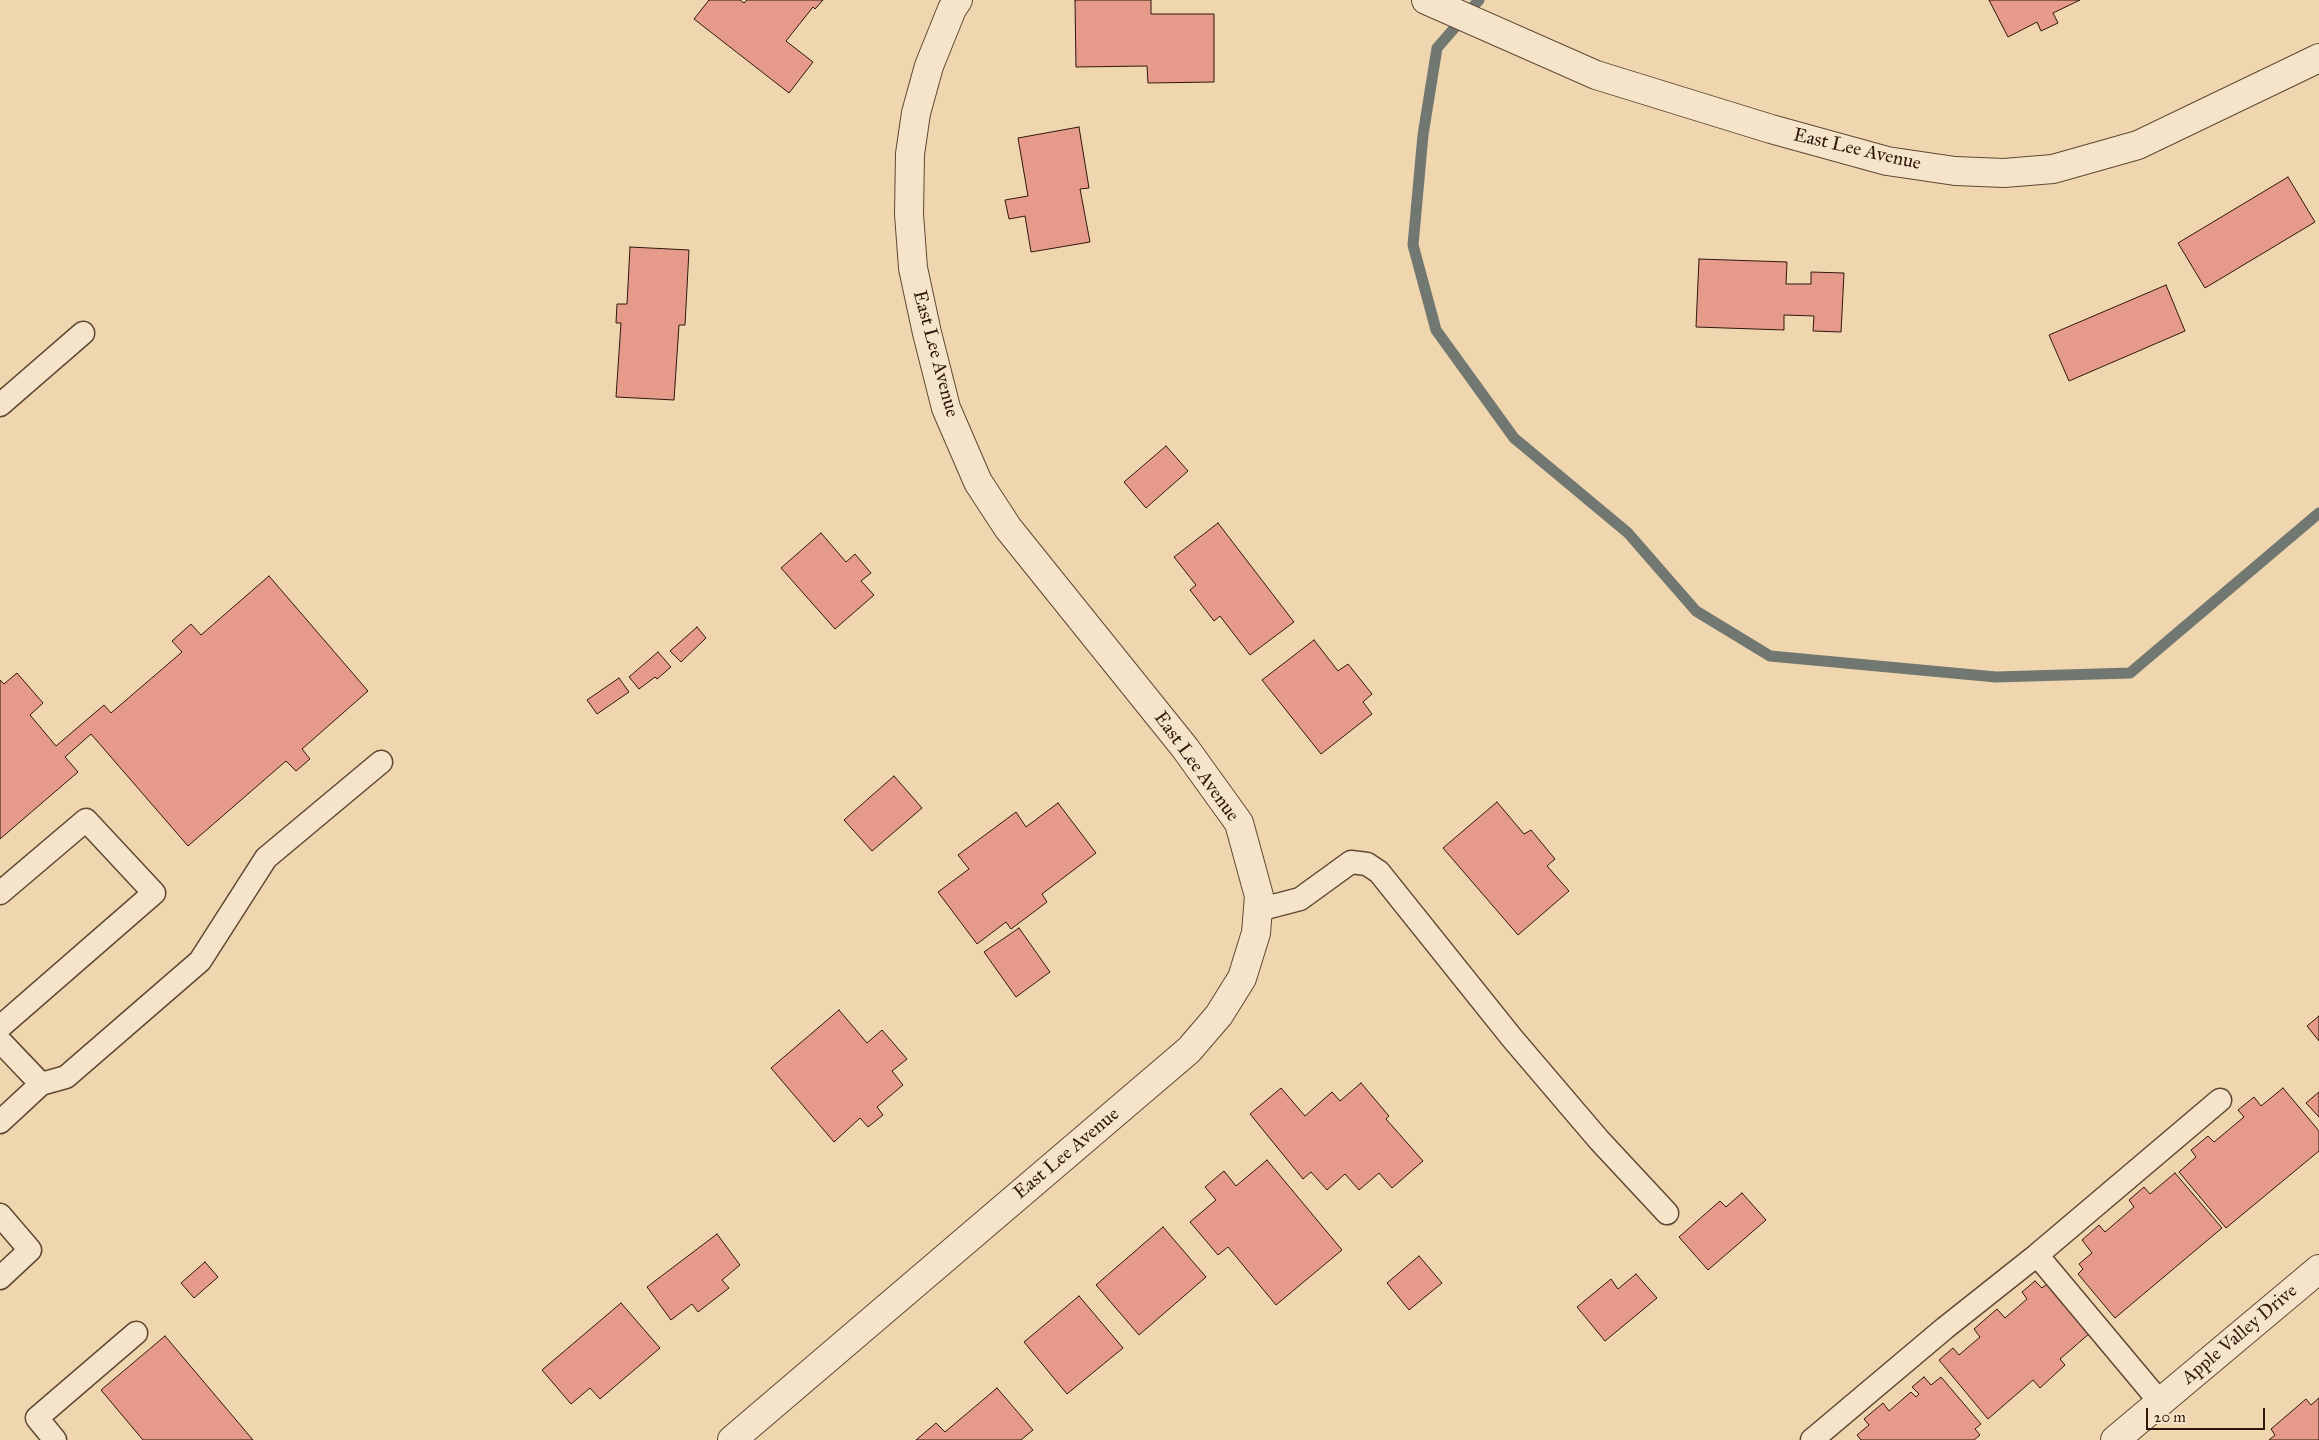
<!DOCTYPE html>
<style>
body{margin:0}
#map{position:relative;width:2319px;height:1440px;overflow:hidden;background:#f0d6ae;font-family:"IM FELL Great Primer",serif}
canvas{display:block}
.scale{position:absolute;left:2146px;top:1408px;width:119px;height:22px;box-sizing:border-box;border:2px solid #2e180c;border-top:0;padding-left:6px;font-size:15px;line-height:18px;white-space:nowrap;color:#2e180c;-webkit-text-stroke:4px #f5e4ca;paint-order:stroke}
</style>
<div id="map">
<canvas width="2319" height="1440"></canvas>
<div class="scale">20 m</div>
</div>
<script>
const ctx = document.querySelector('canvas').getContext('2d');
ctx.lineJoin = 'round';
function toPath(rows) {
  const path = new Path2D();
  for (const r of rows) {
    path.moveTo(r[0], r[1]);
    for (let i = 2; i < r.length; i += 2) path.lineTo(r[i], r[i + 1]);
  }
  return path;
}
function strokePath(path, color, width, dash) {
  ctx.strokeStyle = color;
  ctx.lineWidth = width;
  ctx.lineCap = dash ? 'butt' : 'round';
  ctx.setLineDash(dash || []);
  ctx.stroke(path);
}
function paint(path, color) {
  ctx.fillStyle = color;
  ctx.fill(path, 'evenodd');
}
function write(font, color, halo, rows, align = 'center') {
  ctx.font = font + ' "IM FELL Great Primer",serif';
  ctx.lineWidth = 4.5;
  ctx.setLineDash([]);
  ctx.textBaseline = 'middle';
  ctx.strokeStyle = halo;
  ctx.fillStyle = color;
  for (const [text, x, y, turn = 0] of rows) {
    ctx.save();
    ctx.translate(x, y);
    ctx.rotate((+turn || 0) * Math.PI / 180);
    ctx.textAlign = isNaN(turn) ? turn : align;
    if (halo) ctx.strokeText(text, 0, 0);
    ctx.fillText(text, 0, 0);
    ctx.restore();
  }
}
strokePath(toPath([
 [1479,0,1437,48,1423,135,1413,245,1436,330,1514,438,1628,533,1696,611,1770,656,1996,677,2130,673,2319,513]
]), '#717771', 11);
const building = toPath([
 [709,0,740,0,744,3,747,0,823,0,815,9,813,7,786,41,813,62,789,93,694,19,709,0],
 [1075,0,1151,0,1151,14,1214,14,1214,82,1148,83,1147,66,1076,67,1075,0],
 [1989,0,2080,0,2053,13,2058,23,2041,31,2037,22,2008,37,1989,0],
 [1079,127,1089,188,1080,189,1090,242,1031,252,1025,216,1009,219,1005,200,1028,196,1018,138,1079,127],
 [2288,177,2315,222,2205,288,2178,243,2288,177],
 [630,247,689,250,685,325,679,325,674,400,616,397,621,323,616,323,617,304,627,304,630,247],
 [1699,259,1787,262,1786,284,1811,284,1811,272,1844,273,1841,332,1813,331,1814,316,1784,315,1784,330,1696,327,1699,259],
 [2166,285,2185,331,2069,381,2049,335,2166,285],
 [1166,446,1188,471,1146,508,1124,482,1166,446],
 [1218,523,1294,622,1250,655,1220,616,1214,621,1190,590,1196,585,1174,557,1218,523],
 [821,533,846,562,855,554,871,573,861,581,874,595,835,629,781,568,821,533],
 [269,576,368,691,302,749,310,759,296,771,286,761,188,846,91,734,65,757,78,772,0,839,0,680,4,684,17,673,43,703,30,715,56,746,104,705,111,713,182,652,172,641,191,624,201,635,269,576],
 [697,627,706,638,681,662,670,651,697,627],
 [1314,640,1338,671,1348,664,1372,694,1363,702,1372,714,1321,754,1262,680,1314,640],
 [658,652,671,667,657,679,655,677,639,689,629,677,658,652],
 [619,678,629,692,597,714,587,700,619,678],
 [894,776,922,808,872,851,844,820,894,776],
 [1497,802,1524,834,1531,830,1555,859,1547,866,1569,891,1518,935,1443,848,1497,802],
 [1058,803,1096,853,1042,894,1047,902,1011,929,1006,922,977,944,938,892,969,869,958,855,1016,812,1026,827,1058,803],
 [1019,928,1050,972,1016,997,984,952,1019,928],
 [839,1010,867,1043,882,1030,907,1059,892,1071,903,1085,877,1107,883,1115,868,1127,860,1118,834,1142,771,1068,839,1010],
 [2319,1016,2319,1041,2307,1026,2319,1016],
 [1361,1083,1389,1116,1386,1119,1423,1161,1392,1188,1379,1173,1359,1190,1345,1174,1327,1190,1311,1172,1303,1179,1250,1114,1281,1088,1305,1116,1332,1092,1340,1101,1361,1083],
 [2283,1088,2319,1131,2319,1151,2226,1228,2179,1172,2196,1157,2191,1150,2208,1136,2214,1142,2244,1117,2238,1110,2254,1097,2261,1106,2283,1088],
 [2319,1092,2319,1117,2306,1103,2319,1092],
 [1267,1160,1342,1250,1276,1305,1228,1247,1218,1255,1190,1222,1216,1200,1205,1187,1224,1171,1236,1186,1267,1160],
 [2175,1173,2222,1228,2115,1318,2078,1274,2083,1269,2079,1264,2092,1253,2082,1240,2099,1225,2105,1232,2134,1207,2129,1200,2144,1187,2150,1194,2175,1173],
 [1742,1193,1766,1220,1708,1270,1679,1237,1720,1201,1726,1207,1742,1193],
 [1163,1227,1206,1277,1139,1335,1096,1285,1163,1227],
 [717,1234,740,1265,722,1280,729,1288,698,1312,692,1304,671,1320,647,1287,717,1234],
 [1419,1256,1442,1283,1409,1310,1387,1283,1419,1256],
 [205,1262,218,1277,194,1298,181,1283,205,1262],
 [1636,1274,1657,1298,1605,1341,1577,1307,1611,1279,1618,1289,1636,1274],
 [2035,1281,2042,1288,2048,1283,2090,1333,2060,1359,2065,1365,2040,1388,2033,1380,1988,1419,1939,1360,1953,1348,1959,1355,1980,1337,1974,1329,1997,1309,2005,1318,2027,1299,2022,1292,2035,1281],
 [1079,1296,1123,1348,1067,1394,1024,1342,1079,1296],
 [621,1303,660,1348,600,1399,590,1388,571,1404,542,1370,621,1303],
 [165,1336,253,1440,143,1440,101,1390,165,1336],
 [1924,1377,1931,1385,1941,1377,1981,1424,1975,1429,1980,1435,1974,1440,1861,1440,1857,1435,1869,1425,1864,1419,1883,1403,1889,1411,1911,1392,1916,1397,1919,1394,1912,1387,1924,1377],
 [997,1388,1033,1430,1021,1440,916,1440,936,1423,945,1432,997,1388],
 [2319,1398,2319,1440,2269,1440,2275,1435,2271,1429,2306,1399,2311,1405,2319,1398]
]);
paint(building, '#e69a8a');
strokePath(building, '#2e180c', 1);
const service = toPath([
 [0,405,83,333],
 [0,893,86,820,154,893,0,1027],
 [1258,910,1300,899,1351,862,1367,864,1379,872,1512,1038,1599,1140,1667,1213],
 [0,1041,41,1084,0,1122],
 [41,1084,66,1077,200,961,266,858,381,762],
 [0,1215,30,1250,0,1278],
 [2037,1255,2220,1100],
 [55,1440,37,1418,136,1333],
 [1812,1440,1945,1328,2037,1255,2160,1402]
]);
const minor = toPath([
 [1426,0,1596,75,1771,129,1887,161,1955,171,2004,173,2053,169,2138,145,2319,58],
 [732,1440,1189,1050,1219,1015,1242,978,1256,933,1259,896,1239,823,1185,748,1008,528,978,482,946,408,927,333,913,268,909,214,910,154,916,113,929,66,952,9,958,0],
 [2115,1440,2319,1269]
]);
strokePath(service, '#5e4834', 25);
strokePath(minor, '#5e4834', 30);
strokePath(service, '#f5e4ca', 22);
strokePath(minor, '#f5e4ca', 28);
write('19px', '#2e180c', '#f5e4ca', [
 ["East Lee Avenue",1857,150,13],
 ["East Lee Avenue",935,354,75],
 ["East Lee Avenue",1196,767,54],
 ["East Lee Avenue",1067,1154,-40],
 ["Apple Valley Drive",2240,1335,-40]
]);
</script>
